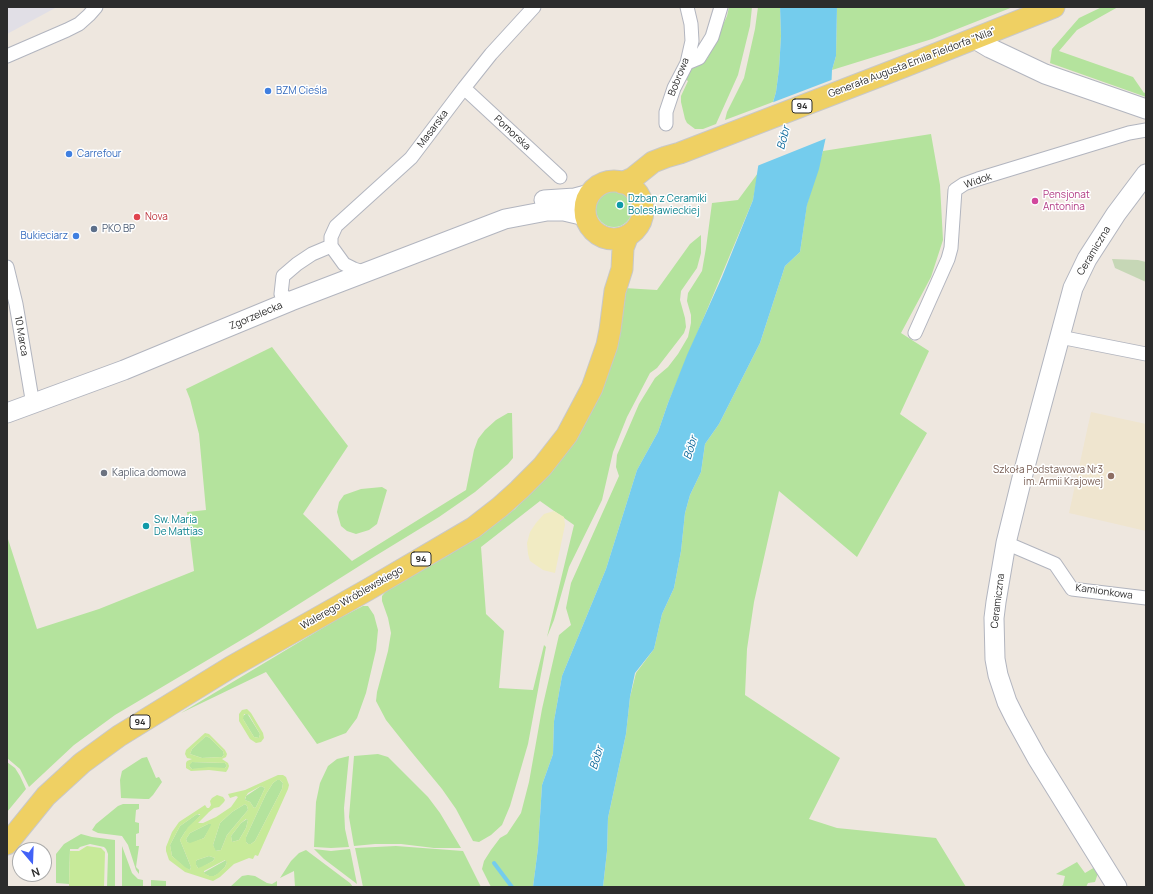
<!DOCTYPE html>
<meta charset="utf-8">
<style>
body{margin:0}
#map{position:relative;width:1153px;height:894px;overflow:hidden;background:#eee7df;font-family:Manrope,sans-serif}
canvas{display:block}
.frame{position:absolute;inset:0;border:8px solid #2c2c2c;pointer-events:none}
.north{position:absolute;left:12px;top:842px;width:40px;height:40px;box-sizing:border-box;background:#fff;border:1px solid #ababab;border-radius:50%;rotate:161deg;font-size:11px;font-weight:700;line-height:16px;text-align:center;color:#2c2c2c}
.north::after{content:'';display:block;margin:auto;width:14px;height:18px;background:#4262f7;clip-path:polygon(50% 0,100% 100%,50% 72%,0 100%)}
</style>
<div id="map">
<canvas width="1153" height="894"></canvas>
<div class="frame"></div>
<div class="north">N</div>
</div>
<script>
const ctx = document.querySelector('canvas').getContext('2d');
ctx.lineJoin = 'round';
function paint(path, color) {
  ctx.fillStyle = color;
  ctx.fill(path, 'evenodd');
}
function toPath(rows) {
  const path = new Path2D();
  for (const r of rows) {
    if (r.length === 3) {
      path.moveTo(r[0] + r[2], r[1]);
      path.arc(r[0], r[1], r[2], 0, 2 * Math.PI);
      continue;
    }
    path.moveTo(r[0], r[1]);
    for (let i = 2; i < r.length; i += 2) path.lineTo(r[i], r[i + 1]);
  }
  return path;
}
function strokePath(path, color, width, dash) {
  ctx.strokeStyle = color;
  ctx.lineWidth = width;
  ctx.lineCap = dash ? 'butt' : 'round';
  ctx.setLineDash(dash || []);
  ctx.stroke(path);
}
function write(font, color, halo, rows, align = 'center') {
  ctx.font = font + ' Manrope,sans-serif';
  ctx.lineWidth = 3;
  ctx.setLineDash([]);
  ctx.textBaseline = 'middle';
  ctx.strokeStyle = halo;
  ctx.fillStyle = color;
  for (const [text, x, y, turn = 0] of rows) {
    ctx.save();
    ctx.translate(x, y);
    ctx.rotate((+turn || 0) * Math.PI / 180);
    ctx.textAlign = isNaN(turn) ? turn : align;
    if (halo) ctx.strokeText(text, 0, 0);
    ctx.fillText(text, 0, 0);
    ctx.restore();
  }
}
paint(toPath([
 [7,7,57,7,7,34]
]), '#e1dfe6');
paint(toPath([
 [1091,412,1146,424,1146,531,1069,513]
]), '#efe5cf');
paint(toPath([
 [729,7,752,7,750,26,738,75,716,124,703,129,695,129,687,123,685,119,681,102,681,96,688,81,685,79,689,70,700,65,707,59,727,16],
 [758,7,780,7,781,36,779,69,776,92,773,102,725,120,727,112,744,78,755,29],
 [837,7,1013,7,932,39,832,70,836,56],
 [1102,7,1118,7,1077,30,1059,51,1133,77,1144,93,1146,92,1146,97,1050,63,1052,49,1079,18],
 [931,134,940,185,943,240,931,277,901,333,929,351,900,414,927,433,857,557,779,491,754,602,747,649,745,695,840,758,809,819,837,828,936,838,966,887,603,887,607,851,608,818,626,734,630,697,636,673,654,649,662,614,674,588,681,551,685,513,690,495,701,472,705,444,719,424,760,343,785,266,800,252,807,204,823,151],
 [758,173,753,200,668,403,658,432,637,470,606,569,562,676,554,721,553,754,542,785,538,848,533,887,491,887,482,869,484,861,491,850,500,838,507,834,521,813,529,782,542,709,559,635,571,625,566,608,571,583,619,476,616,467,617,455,639,404,655,378,668,367,678,354,688,337,691,323,691,315,687,301,688,293,702,271,706,248,712,203,738,200],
 [614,209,18],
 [701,235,701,253,697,268,681,291,680,300,685,318,686,327,684,333,657,368,650,373,627,417,613,452,602,500,569,567,554,620,547,637,574,525,540,501,481,547,486,614,504,631,499,688,533,690,544,645,546,647,528,744,510,806,502,825,491,835,479,842,473,841,456,809,442,789,409,749,386,720,376,701,377,692,388,651,391,633,388,618,382,601,382,596,388,589,449,555,488,529,515,509,561,460,584,424,624,288,657,290,690,244],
 [272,347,348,446,303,514,352,561,466,490,474,450,478,439,485,430,496,420,508,413,512,413,513,458,508,464,475,492,439,517,372,558,253,633,115,715,74,745,29,787,20,769,7,758,7,536,37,629,99,609,194,571,187,512,206,510,199,434,190,399,186,389],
 [382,487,387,490,377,524,369,530,356,534,347,531,341,526,337,512,339,502,344,495,361,489],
 [363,606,368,606,374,615,378,630,376,650,366,693,357,718,346,733,317,744,266,672,181,713,336,620],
 [247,713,260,734,259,738,254,737,243,719,243,716],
 [206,736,210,738,223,751,224,755,222,757,202,758,190,754,192,749],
 [378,754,388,757,428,797,440,813,461,848,434,848,401,844,375,844,354,846,349,817,354,756],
 [349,756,344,808,345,829,349,847,331,848,314,847,316,802,320,783,328,766,337,759],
 [147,757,156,778,159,777,162,782,153,795,149,799,145,799,121,798,120,780,122,771,142,758],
 [7,762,15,768,20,776,26,789,7,812],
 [192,762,225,763,227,766,225,768,192,769,189,766,190,763],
 [277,780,280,780,283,783,282,789,255,841,251,844,248,844,246,842,246,837,266,794,273,783],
 [261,786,265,788,256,807,254,808,250,802,245,800,246,796],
 [123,804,139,804,139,809,136,810,135,822,139,823,139,833,136,834,136,846,139,846,136,867,139,870,139,874,136,870,128,845,122,836,98,833,92,830,96,824,118,806],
 [245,804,247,806,248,810,227,835,221,850,215,851,213,845,220,823,232,812],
 [197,814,200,815,200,816,185,832,180,840,191,867,190,870,185,868,172,856,170,845,180,826],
 [247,819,248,820,246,828,239,840,232,842,231,836,241,823],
 [208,824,211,824,212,825,204,838,190,844,187,842,186,839,190,833],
 [81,834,92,837,115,840,115,887,107,887,108,854,106,849,104,847,90,844,80,847,78,849,70,849,69,884,56,883,56,854,64,844],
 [122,846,132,873,138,879,143,880,143,887,122,887],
 [396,846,463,851,481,887,363,887,355,848],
 [314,849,331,851,350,849,357,884,324,859],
 [306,850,350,883,353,887,295,887,294,871,280,878,291,861,299,853],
 [209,856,215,858,213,861,201,868,198,868,196,865,196,861,197,860],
 [226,860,227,862,225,867,218,874,214,876,209,876,203,873],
 [1077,862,1085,873,1095,867,1098,873,1095,882,1088,883,1086,887,1060,887,1063,885,1065,876,1056,874],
 [248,875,255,876,267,883,272,884,277,881,277,887,230,887,242,876],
 [151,880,166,881,166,887,151,887]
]), '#b4e39d');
paint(toPath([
 [554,511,564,517,565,525,555,573,543,570,530,561,528,554,527,543,530,532,536,523,544,514]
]), '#f1ebc3');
paint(toPath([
 [1112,259,1138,260,1146,262,1146,282,1115,268]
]), '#c6d7b6');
paint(toPath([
 [247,709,251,713,263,733,264,738,261,742,256,743,250,739,239,721,239,714,242,710],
 [244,714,247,714,249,715,260,734,259,738,254,737,243,719],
 [205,733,209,734,225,750,227,754,226,757,222,759,228,763,229,766,228,769,226,772,209,770,191,771,186,768,186,763,187,761,192,759,187,758,185,754,186,750],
 [206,736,210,738,223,751,224,755,222,757,202,758,190,754,192,749],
 [192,762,225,763,227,766,225,768,209,767,192,769,189,766],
 [278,775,283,775,286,777,289,785,288,789,258,856,255,855,253,859,249,858,234,864,220,877,213,881,185,872,169,860,166,851,166,847,172,832,179,822,205,805,207,808,209,808,211,805,210,801,212,798,217,795,223,797,225,800,224,802,219,807,214,808,209,812,198,823,203,823,216,817,231,807,238,797,236,796,230,798,228,794,245,790],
 [277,780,280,780,283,783,282,789,255,841,251,844,248,844,246,842,246,837,266,794,273,783],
 [261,786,265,788,256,807,254,808,250,802,245,800,245,798,248,793],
 [245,804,247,806,248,810,227,835,221,850,216,851,213,845,220,823,232,812],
 [197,814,200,814,200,816,188,827,180,840,191,867,190,870,185,867,172,856,170,845,180,826],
 [246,819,248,820,246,828,239,840,232,842,231,836,241,823],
 [208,824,211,824,211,825,204,838,190,843,187,842,186,839,190,833],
 [209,856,215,858,213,861,201,867,198,868,196,865,196,861,197,860],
 [225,860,227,862,225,867,217,874,214,876,209,876,204,873,204,871],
 [87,846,101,848,105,852,104,887,69,887,70,851,79,851]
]), '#c7ea99');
paint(toPath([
 [780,7,837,7,836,56,832,70,830,118,819,169,807,205,800,252,785,266,760,343,719,424,705,444,701,472,690,495,685,513,681,551,674,588,662,614,654,649,635,673,630,697,626,734,608,818,607,851,603,887,533,887,538,848,542,785,553,754,554,721,562,676,606,569,637,470,658,432,668,403,687,355,722,277,753,200,762,141,776,92,779,69,781,36]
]), '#74cced');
paint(toPath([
 [834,79,832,119,827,138,757,166,760,141,771,103]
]), '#eee7df');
strokePath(toPath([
 [494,863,512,887]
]), '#74cced', 4);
const street = toPath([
 [7,56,67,30,79,24,89,15,96,7],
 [687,63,699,58,712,37,721,7],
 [464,88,560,177],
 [666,124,666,112,674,88,687,63,692,41,691,24,687,7],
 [331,246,344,264,354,269,366,273],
 [7,267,16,304,33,405],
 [291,301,281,294,283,276,297,264,312,254,331,246,331,237,336,226,411,158,464,88,491,54,534,7],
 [915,333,948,259,951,248,955,190,964,184,978,179,1129,133,1146,130],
 [1060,337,1146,354],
 [1006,543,1055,564,1072,589,1146,598]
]);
const secondary = toPath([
 [975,39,990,48,1045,74,1146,109],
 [544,200,575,198,590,194],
 [7,413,124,370,291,301,505,219,547,211,564,211,581,215,586,218],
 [1117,887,1037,758,1016,720,1007,702,998,675,995,659,994,618,996,602,1006,543,1023,474,1073,288,1087,259,1116,214,1146,174]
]);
const primary = toPath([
 [614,210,29],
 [622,183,633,178,653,162,666,157,680,153,903,67,1054,7],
 [7,844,46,796,82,763,119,736,231,667,369,589,473,528,500,507,519,490,542,467,567,435,592,388,607,345,610,330,615,291,622,269,623,248,628,235]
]);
strokePath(street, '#b2b5bf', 15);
strokePath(secondary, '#b2b5bf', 21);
strokePath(primary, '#c8c8c8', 23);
strokePath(street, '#fff', 13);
strokePath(secondary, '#fff', 19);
strokePath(primary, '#efd063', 21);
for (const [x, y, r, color] of [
 [268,91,4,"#3f7fe0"],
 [69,154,4,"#3f7fe0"],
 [1035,201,4,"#d1479c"],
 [620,205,4,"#0f9aa8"],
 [137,217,4,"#e0444e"],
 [94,229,4,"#5c6f8a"],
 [76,236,4,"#3f7fe0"],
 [104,473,4,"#6b7280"],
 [1111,476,4,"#8d6e63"],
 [146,526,4,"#0f9aa8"]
]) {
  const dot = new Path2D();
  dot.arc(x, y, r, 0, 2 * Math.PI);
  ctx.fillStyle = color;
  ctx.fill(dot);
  strokePath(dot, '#fff', 1.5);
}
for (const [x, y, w] of [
 [802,106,20],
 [421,559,20],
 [140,722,20]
]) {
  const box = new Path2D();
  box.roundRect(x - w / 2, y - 7, w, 14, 3);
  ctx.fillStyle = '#fff';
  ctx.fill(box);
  strokePath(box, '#2c2c2c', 1);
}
write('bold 9px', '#2c2c2c', null, [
 ["94",802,106],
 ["94",421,559],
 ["94",140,722]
]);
write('10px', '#2c2c2c', '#fff', [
 ["Generała Augusta Emila Fieldorfa \"Nila\"",912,63,-21],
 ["Bobrowa",679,77,-68],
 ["Masarska",433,129,-53],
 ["Pomorska",512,133,43],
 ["Widok",978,181,-19],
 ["Ceramiczna",1094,251,-59],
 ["Zgorzelecka",256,316,-23],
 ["10 Marca",21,336,80],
 ["Kamionkowa",1104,592,8],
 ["Walerego Wróblewskiego",352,598,-30],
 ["Ceramiczna",998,601,-83]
]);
write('10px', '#366cbe', '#fff', [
 ["BZM Cieśla",276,91],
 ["Carrefour",77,154],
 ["Bukieciarz",68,236,"right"]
], 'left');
write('10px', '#b23c85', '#fff', [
 ["Pensjonat",1043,195],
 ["Antonina",1043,207]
], 'left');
write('10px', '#0d838f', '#fff', [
 ["Dzban z Ceramiki",628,199],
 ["Bolesławieckiej",628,211],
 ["Sw. Maria",154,520],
 ["De Mattias",154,532]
], 'left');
write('10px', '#be3a42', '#fff', [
 ["Nova",145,217]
], 'left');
write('10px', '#4e5e75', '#fff', [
 ["PKO BP",102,229]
], 'left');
write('10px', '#785e54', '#fff', [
 ["Szkoła Podstawowa Nr3",1103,470],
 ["im. Armii Krajowej",1103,482]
], 'right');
write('10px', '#5b616d', '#fff', [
 ["Kaplica domowa",112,473]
], 'left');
write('italic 11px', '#106b9d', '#fff', [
 ["Bóbr",784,138,-76],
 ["Bóbr",691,448,-73],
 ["Bóbr",597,758,-73]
]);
</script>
